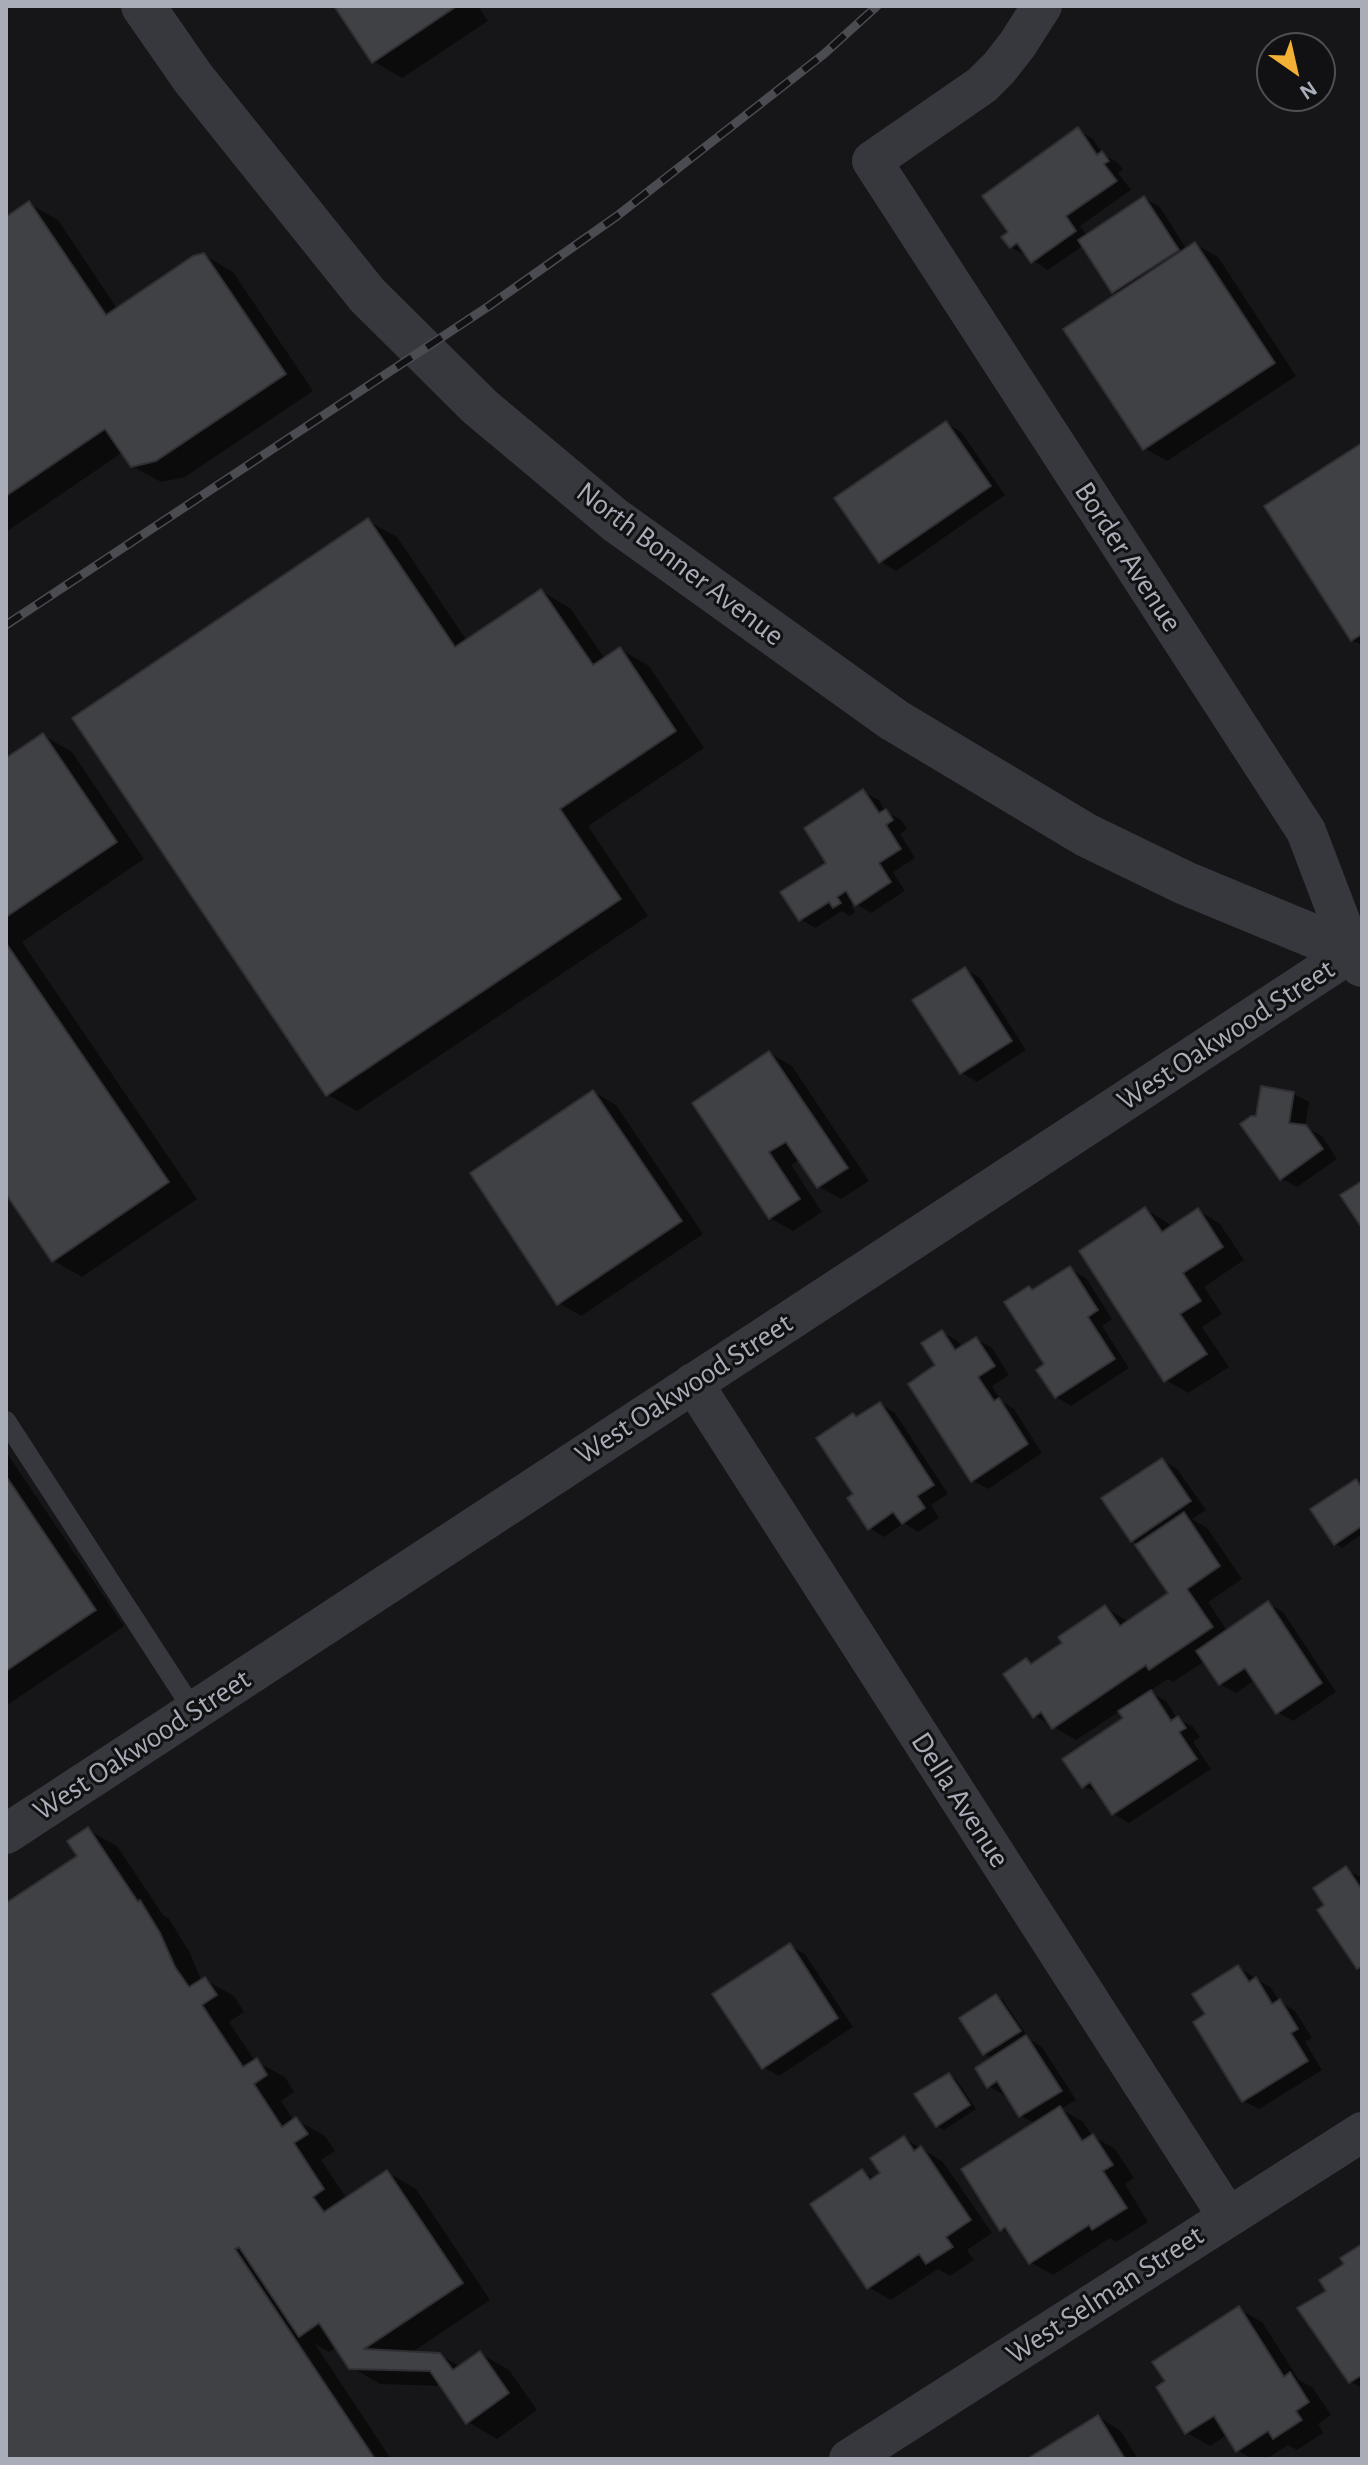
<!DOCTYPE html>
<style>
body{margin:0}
#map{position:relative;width:1368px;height:2465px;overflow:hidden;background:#161618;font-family:"Alegreya Sans",sans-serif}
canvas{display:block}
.frame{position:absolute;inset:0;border:8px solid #a8adb8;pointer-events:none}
.north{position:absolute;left:1256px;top:32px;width:80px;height:80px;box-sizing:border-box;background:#111113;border:2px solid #4d4f55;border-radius:50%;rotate:146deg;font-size:22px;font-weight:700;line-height:32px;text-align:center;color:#a8adb8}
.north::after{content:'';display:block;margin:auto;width:28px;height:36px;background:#f2b134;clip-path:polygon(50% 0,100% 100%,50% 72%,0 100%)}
</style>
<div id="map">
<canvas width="1368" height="2465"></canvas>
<div class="frame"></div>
<div class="north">N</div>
</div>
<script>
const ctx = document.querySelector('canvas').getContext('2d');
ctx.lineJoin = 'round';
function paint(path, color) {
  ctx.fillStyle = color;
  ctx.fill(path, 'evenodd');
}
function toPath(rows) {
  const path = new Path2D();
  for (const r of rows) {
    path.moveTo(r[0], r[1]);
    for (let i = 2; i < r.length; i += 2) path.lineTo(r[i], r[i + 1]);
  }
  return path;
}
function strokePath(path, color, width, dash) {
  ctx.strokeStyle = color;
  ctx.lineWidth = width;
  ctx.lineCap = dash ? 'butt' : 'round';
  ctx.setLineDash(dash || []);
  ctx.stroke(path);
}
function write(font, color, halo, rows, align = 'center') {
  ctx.font = font + ' "Alegreya Sans",sans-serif';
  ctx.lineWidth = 6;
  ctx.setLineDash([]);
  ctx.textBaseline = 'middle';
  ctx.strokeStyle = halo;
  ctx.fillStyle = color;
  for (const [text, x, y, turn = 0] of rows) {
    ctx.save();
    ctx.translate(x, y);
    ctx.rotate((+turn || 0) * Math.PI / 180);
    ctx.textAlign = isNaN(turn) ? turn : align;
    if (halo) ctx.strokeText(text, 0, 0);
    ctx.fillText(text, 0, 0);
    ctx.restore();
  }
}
paint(toPath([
 [336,6,478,6,488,21,402,78,373,61],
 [1078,130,1093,139,1104,155,1118,163,1123,170,1118,173,1131,190,1080,226,1087,236,1144,198,1160,207,1187,250,1195,244,1218,257,1296,376,1167,461,1144,448,1119,294,1114,291,1084,245,1048,270,1011,247,1010,232],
 [29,204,58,220,118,310,204,255,233,272,313,391,185,477,161,482,132,466,123,452,6,532,6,219],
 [946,423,961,432,1005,495,896,571,881,562,837,498],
 [1362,445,1362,645,1352,640],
 [368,521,397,537,467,641,541,591,570,608,605,659,620,649,649,666,704,748,588,826,648,916,357,1111,328,1095],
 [43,735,72,752,144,859,22,942,197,1199,82,1277,54,1261,6,1191,6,760],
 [863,792,879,800,885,811,901,820,907,829,900,834,915,858,893,872,905,891,871,913,855,903,851,906,855,912,850,916,842,911,815,928,800,919],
 [965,969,980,978,1026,1050,977,1082,962,1073],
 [769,1053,792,1066,869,1181,841,1199,818,1186,800,1159,791,1165,822,1212,793,1231,770,1218,694,1104],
 [594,1092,616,1105,703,1234,581,1316,559,1303],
 [1294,1094,1309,1102,1305,1127,1322,1136,1337,1159,1297,1187,1282,1179,1258,1118],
 [1145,1209,1168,1223,1171,1228,1198,1210,1220,1224,1244,1260,1204,1287,1222,1314,1202,1327,1229,1367,1188,1393,1166,1380],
 [1070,1269,1086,1278,1112,1319,1102,1326,1129,1368,1071,1406,1056,1397,1029,1288,1035,1291],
 [942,1332,958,1341,962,1348,976,1339,992,1348,1009,1375,992,1386,1002,1402,1014,1409,1042,1453,988,1489,972,1480],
 [880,1404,895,1413,948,1494,931,1505,939,1518,918,1532,904,1523,884,1537,869,1528,856,1494,858,1418],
 [6,1452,124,1626,6,1706],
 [1162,1460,1177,1469,1206,1510,1192,1519,1207,1528,1242,1579,1208,1602,1228,1632,1268,1604,1283,1612,1336,1692,1293,1721,1277,1712,1256,1679,1236,1693,1220,1684,1205,1661,1173,1682,1168,1679,1149,1691,1166,1701,1177,1718,1193,1727,1200,1737,1193,1742,1211,1769,1129,1823,1114,1814,1100,1794,1083,1786,1126,1719,1120,1711,1076,1740,1035,1716,1027,1661,1034,1665,1064,1644,1105,1607,1129,1622,1171,1594,1140,1545,1133,1541],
 [1356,1481,1362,1484,1362,1534,1342,1548,1335,1543],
 [88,1830,117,1846,163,1915,169,1919,189,1951,202,1982,205,1980,234,1996,244,2012,229,2022,255,2061,285,2077,294,2092,281,2101,294,2121,296,2120,325,2136,335,2151,321,2160,347,2199,387,2172,416,2189,490,2300,411,2353,440,2355,461,2367,480,2353,509,2370,537,2410,497,2439,468,2422,442,2386,380,2384,351,2367,337,2347,329,2352,315,2344,391,2459,6,2459,6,1905,80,1856],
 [1346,1869,1362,1878,1362,1970,1358,1968,1327,1905],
 [790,1946,805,1954,853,2027,779,2076,763,2067],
 [1238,1967,1271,1988,1279,2001,1295,2011,1312,2038,1305,2042,1322,2070,1259,2109,1243,2101,1208,2015],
 [996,1996,1003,2000,1027,2036,1025,2037,1042,2047,1076,2100,1061,2109,1083,2122,1092,2136,1115,2149,1134,2178,1125,2184,1148,2222,1116,2242,1110,2238,1053,2275,1030,2262,1013,2236,1002,2229,1036,2124,1021,2116,1007,2093,1004,2095,988,2086,993,2059,985,2054,962,2019],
 [949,2075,956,2079,976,2109,944,2130,937,2126],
 [904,2138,943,2162,992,2233,967,2250,974,2260,950,2276,938,2269,891,2300,868,2287,862,2171,876,2179,883,2174],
 [1362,2246,1362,2388,1351,2382,1328,2291],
 [1239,2309,1262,2322,1299,2380,1313,2388,1331,2415,1318,2424,1323,2433,1297,2450,1288,2445,1266,2459,1252,2459,1237,2450,1227,2435,1210,2446,1187,2433,1158,2388],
 [1098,2417,1120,2430,1138,2459,1031,2459]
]), '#0007');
const building = toPath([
 [334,6,457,6,372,63,334,6],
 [1078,127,1097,155,1102,151,1109,161,1104,164,1117,181,1066,216,1076,231,1031,263,1017,243,1010,248,1001,237,1008,232,982,196,1078,127],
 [1144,196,1179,250,1112,293,1078,240,1144,196],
 [29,201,106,315,193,256,204,253,286,374,156,461,131,467,105,429,6,496,6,217,29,201],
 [1195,242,1275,363,1143,450,1063,329,1195,242],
 [946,421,991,486,879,563,834,498,946,421],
 [1362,443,1362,634,1351,641,1264,506,1362,443],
 [368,518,455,647,541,589,593,665,620,647,676,731,560,809,621,899,326,1096,72,718,368,518],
 [43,733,117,842,6,917,6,758,43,733],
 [863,789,879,813,886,809,893,820,886,825,901,849,879,863,891,882,855,906,846,891,837,897,841,903,833,908,829,902,799,921,780,892,826,863,804,828,863,789],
 [6,943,169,1182,52,1262,6,1194,6,943],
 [965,967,1012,1041,960,1074,912,1000,965,967],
 [769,1051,848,1168,817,1188,786,1142,769,1152,800,1199,769,1219,692,1103,769,1051],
 [1261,1086,1294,1092,1289,1123,1306,1125,1323,1149,1280,1180,1240,1124,1251,1116,1256,1116,1261,1086],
 [593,1090,682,1221,557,1305,470,1173,593,1090],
 [1362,1181,1362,1228,1340,1195,1362,1181],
 [1145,1207,1162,1232,1198,1208,1223,1247,1183,1273,1201,1301,1180,1314,1207,1354,1164,1382,1079,1251,1145,1207],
 [1070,1266,1098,1310,1088,1317,1115,1359,1055,1398,1036,1370,1044,1364,1004,1302,1029,1286,1032,1290,1070,1266],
 [942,1330,955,1350,976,1337,995,1366,978,1377,994,1401,999,1398,1028,1444,971,1482,908,1384,935,1365,921,1343,942,1330],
 [880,1402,934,1485,917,1496,925,1508,902,1524,893,1512,868,1530,847,1498,853,1494,816,1438,853,1413,856,1417,880,1402],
 [1162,1458,1191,1501,1131,1542,1101,1498,1162,1458],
 [6,1476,96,1610,6,1671,6,1476],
 [1356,1479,1362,1488,1362,1526,1334,1545,1310,1509,1356,1479],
 [1184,1512,1220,1566,1187,1589,1213,1627,1149,1670,1146,1665,1052,1729,1041,1712,1033,1718,1003,1674,1026,1658,1031,1664,1062,1643,1058,1637,1105,1605,1120,1626,1168,1593,1135,1545,1184,1512],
 [1268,1601,1322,1683,1276,1714,1245,1668,1219,1685,1196,1651,1268,1601],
 [1151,1690,1171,1721,1178,1716,1186,1728,1179,1732,1197,1759,1112,1815,1090,1782,1082,1788,1062,1759,1123,1718,1118,1711,1151,1690],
 [88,1827,138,1902,140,1900,160,1933,175,1967,189,1987,205,1977,217,1995,202,2005,243,2067,257,2058,267,2075,254,2084,282,2127,296,2117,308,2134,294,2143,324,2189,313,2197,324,2212,387,2170,463,2283,364,2349,440,2353,453,2370,480,2351,509,2393,466,2424,430,2371,349,2369,319,2323,299,2337,239,2247,235,2249,375,2459,6,2459,6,1903,77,1856,67,1841,88,1827],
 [1346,1866,1360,1887,1362,1886,1362,1966,1357,1969,1317,1910,1324,1905,1313,1888,1346,1866],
 [790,1943,838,2018,762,2069,712,1994,790,1943],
 [1238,1965,1249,1982,1256,1977,1272,2004,1280,1999,1298,2029,1291,2033,1308,2061,1242,2102,1193,2022,1205,2014,1192,1994,1238,1965],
 [996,1994,1021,2031,983,2055,959,2018,996,1994],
 [1026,2035,1062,2091,1019,2117,997,2081,987,2088,975,2068,1026,2035],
 [949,2073,970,2105,936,2127,914,2094,949,2073],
 [1060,2106,1082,2141,1093,2134,1113,2165,1103,2171,1127,2208,1092,2230,1089,2225,1029,2264,1005,2227,1000,2231,961,2169,1060,2106],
 [904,2136,914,2151,921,2146,971,2220,946,2237,953,2247,926,2264,919,2254,867,2289,810,2204,862,2169,870,2180,880,2173,870,2158,904,2136],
 [1362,2244,1362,2375,1349,2383,1297,2308,1326,2291,1319,2280,1344,2264,1340,2258,1362,2244],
 [1239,2306,1284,2377,1290,2372,1309,2402,1296,2411,1302,2420,1273,2439,1268,2431,1236,2452,1214,2416,1185,2434,1156,2387,1165,2381,1152,2362,1239,2306],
 [1098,2415,1125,2459,1027,2459,1098,2415]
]);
paint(building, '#404145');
strokePath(building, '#303034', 2);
strokePath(toPath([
 [6,1421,194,1711]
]), '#37383d', 20);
strokePath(toPath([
 [693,1383,1228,2217],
 [6,1834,1352,952,1306,831,872,161,982,85,999,68,1017,45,1042,6],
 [849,2459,1362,2132]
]), '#37383d', 40);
strokePath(toPath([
 [143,6,193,78,367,295,480,407,615,520,894,720,1086,835,1185,883,1352,952,1362,965]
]), '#37383d', 44);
const rail = toPath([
 [6,625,489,306,617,216,824,54,877,6]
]);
strokePath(rail, '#4a4c52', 9);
strokePath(rail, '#111113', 6, [18]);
write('30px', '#a8adb8', '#111113', [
 ["Border Avenue",1128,557,57],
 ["North Bonner Avenue",680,564,37],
 ["West Oakwood Street",1226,1035,-33],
 ["West Oakwood Street",684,1389,-33],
 ["West Oakwood Street",142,1745,-33],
 ["Della Avenue",960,1800,57],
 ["West Selman Street",1105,2295,-33]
]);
</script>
